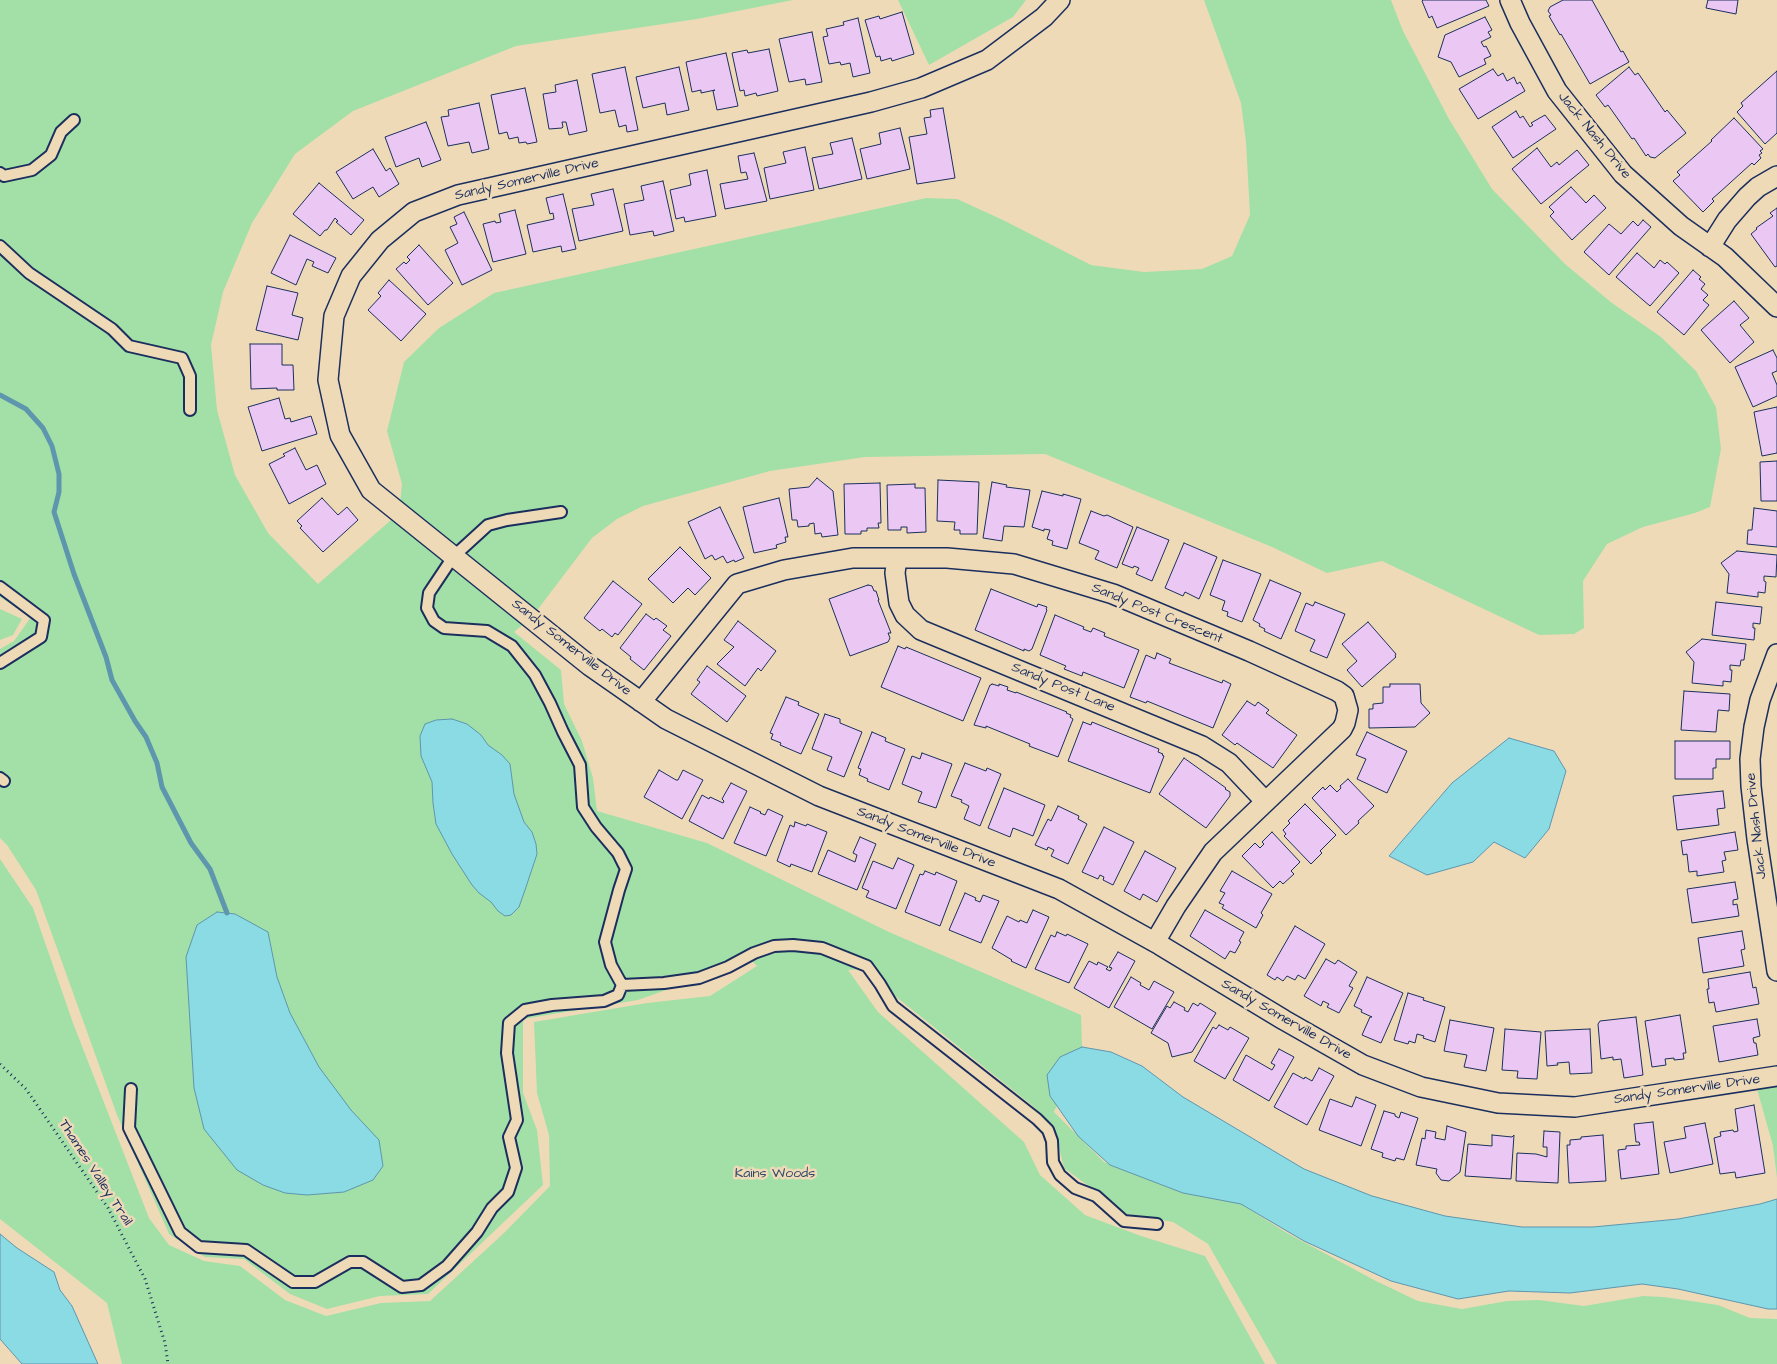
<!DOCTYPE html>
<style>
body{margin:0}
canvas{display:block;background:#efdab8}
</style>
<canvas width="1777" height="1364"></canvas>
<script>
const ctx = document.querySelector('canvas').getContext('2d');
ctx.lineJoin = 'round';
function paint(path, color) {
  ctx.fillStyle = color;
  ctx.fill(path, 'evenodd');
}
function toPath(rows) {
  const path = new Path2D();
  for (const r of rows) {
    path.moveTo(r[0], r[1]);
    for (let i = 2; i < r.length; i += 2) path.lineTo(r[i], r[i + 1]);
  }
  return path;
}
function strokePath(path, color, width, dash) {
  ctx.strokeStyle = color;
  ctx.lineWidth = width;
  ctx.lineCap = dash ? 'butt' : 'round';
  ctx.setLineDash(dash || []);
  ctx.stroke(path);
}
function write(font, color, halo, rows, align = 'center') {
  ctx.font = font + ' "Architects Daughter",sans-serif';
  ctx.lineWidth = 5;
  ctx.setLineDash([]);
  ctx.textBaseline = 'middle';
  ctx.strokeStyle = halo;
  ctx.fillStyle = color;
  for (const [text, x, y, turn = 0] of rows) {
    ctx.save();
    ctx.translate(x, y);
    ctx.rotate((+turn || 0) * Math.PI / 180);
    ctx.textAlign = isNaN(turn) ? turn : align;
    if (halo) ctx.strokeText(text, 0, 0);
    ctx.fillText(text, 0, 0);
    ctx.restore();
  }
}
paint(toPath([
 [0,0,793,0,697,19,516,46,353,111,295,154,252,223,223,292,211,345,217,410,235,475,268,533,318,584,399,513,402,484,387,431,404,362,439,328,494,293,926,198,957,199,1003,220,1091,265,1144,272,1202,269,1232,256,1250,215,1246,142,1241,103,1204,0,1391,0,1403,31,1449,119,1492,189,1565,264,1612,303,1661,337,1696,371,1716,407,1721,449,1710,507,1695,513,1643,527,1607,544,1583,581,1584,628,1574,634,1539,635,1382,561,1327,573,1272,547,1045,454,865,457,770,471,643,506,617,519,592,538,532,617,514,632,561,670,564,704,582,741,593,778,597,811,707,843,889,932,1081,1015,1082,1047,1054,1112,1104,1162,1183,1193,1241,1204,1287,1233,1376,1281,1418,1301,1462,1309,1507,1301,1539,1300,1584,1306,1643,1296,1664,1297,1718,1305,1750,1318,1777,1319,1777,1364,1277,1364,1208,1244,1173,1222,1127,1214,1064,1168,1055,1131,1034,1107,890,992,876,968,848,970,878,1012,1024,1142,1040,1175,1085,1215,1141,1236,1205,1256,1265,1364,122,1364,107,1303,0,1219,0,859,33,908,73,1023,149,1218,169,1245,204,1261,240,1266,285,1300,326,1316,381,1303,430,1301,504,1233,550,1186,549,1135,537,1093,534,1022,647,1003,710,996,757,966,751,960,638,1000,523,1019,523,1093,537,1130,543,1185,428,1294,380,1296,327,1309,290,1294,244,1259,205,1257,169,1234,117,1115,36,890,7,845,0,838,0,649,14,641,31,617,0,597],
 [898,0,1026,0,1013,17,929,65],
 [0,609,22,619,13,635,0,640],
 [1777,1087,1777,1178,1773,1146,1757,1089]
]), '#a3e0a7');
const water = toPath([
 [452,719,467,724,481,735,488,745,502,755,510,764,514,794,524,822,532,832,536,844,537,854,525,890,519,907,511,915,505,916,498,911,491,902,479,893,472,885,452,854,436,824,433,803,432,782,421,756,420,736,425,724,436,720,452,719],
 [1509,738,1554,751,1566,771,1549,829,1525,858,1494,842,1473,862,1427,875,1389,856,1452,783,1509,738],
 [217,912,235,914,268,932,277,977,290,1013,319,1067,351,1110,379,1140,383,1166,373,1180,344,1192,307,1195,285,1193,263,1185,237,1170,204,1129,194,1088,186,957,197,925,217,912],
 [1082,1047,1111,1052,1142,1066,1183,1097,1304,1169,1372,1196,1445,1216,1522,1227,1593,1227,1678,1219,1760,1204,1777,1199,1777,1309,1768,1309,1678,1289,1642,1284,1570,1293,1509,1291,1458,1299,1391,1281,1304,1241,1241,1204,1183,1193,1110,1165,1078,1136,1050,1096,1047,1075,1060,1057,1082,1047],
 [0,1234,17,1248,54,1272,60,1290,72,1306,98,1364,22,1364,0,1339,0,1234]
]);
paint(water, '#8adbe3');
strokePath(water, '#5e96ae', 1);
strokePath(toPath([
 [0,395,26,409,43,428,52,446,59,474,59,492,54,512,74,574,106,657,112,680,135,721,146,737,157,763,162,787,191,843,210,869,227,913]
]), '#5e96ae', 5);
const building = toPath([
 [1423,0,1486,0,1489,6,1437,28,1432,16,1429,18,1422,1,1423,0],
 [1563,0,1592,0,1621,52,1623,51,1629,62,1590,84,1561,34,1560,35,1549,16,1551,15,1548,11,1550,7,1563,0],
 [1708,0,1738,0,1736,14,1706,8,1708,0],
 [902,12,914,54,892,61,891,58,881,61,880,56,876,57,865,20,879,16,880,19,902,12],
 [1485,17,1492,30,1488,32,1491,37,1481,42,1484,47,1486,46,1491,56,1484,59,1486,64,1459,77,1451,62,1438,57,1445,35,1485,17],
 [858,18,870,73,853,77,850,63,841,65,840,62,829,64,823,37,828,36,826,29,844,25,843,22,858,18],
 [812,32,822,82,806,85,805,79,789,82,779,39,812,32],
 [769,49,778,91,757,96,756,93,745,96,744,90,740,91,732,53,747,50,748,53,769,49],
 [726,53,738,106,717,110,713,91,715,90,701,93,701,90,692,92,686,62,726,53],
 [625,67,638,130,627,132,626,125,619,127,615,110,600,113,592,74,625,67],
 [679,67,689,110,667,115,665,103,643,108,636,77,679,67],
 [1629,67,1635,75,1638,73,1665,112,1667,110,1686,133,1655,158,1650,157,1648,154,1646,156,1634,138,1632,139,1608,105,1605,107,1596,95,1629,67],
 [1493,69,1498,76,1503,73,1507,81,1514,77,1517,84,1520,82,1525,91,1478,119,1459,89,1493,69],
 [1777,71,1777,133,1765,144,1737,112,1743,106,1741,103,1777,71],
 [577,80,587,131,569,135,566,122,562,122,563,127,562,128,549,129,543,94,556,92,555,85,577,80],
 [525,88,537,142,527,144,526,142,519,143,518,137,509,139,507,132,499,134,491,95,525,88],
 [479,103,489,149,472,153,469,142,448,146,441,117,449,116,448,110,479,103],
 [943,108,955,178,917,184,909,137,927,134,924,118,931,117,930,110,943,108],
 [1516,111,1520,118,1523,116,1530,127,1533,125,1531,123,1545,115,1556,129,1513,158,1492,127,1516,111],
 [1734,118,1763,149,1760,151,1762,153,1759,155,1761,158,1754,165,1752,163,1720,192,1712,199,1714,201,1703,212,1673,181,1680,175,1677,172,1712,141,1711,140,1734,118],
 [426,122,441,160,422,167,419,158,396,167,385,137,426,122],
 [900,128,910,169,867,179,860,149,881,144,879,133,900,128],
 [852,138,862,179,819,189,812,158,833,154,830,143,852,138],
 [805,147,814,190,770,199,764,168,786,163,783,152,805,147],
 [1537,148,1551,167,1557,162,1559,165,1577,150,1589,165,1541,204,1512,169,1537,148],
 [373,149,386,171,390,168,399,184,379,197,373,187,353,199,336,172,373,149],
 [754,153,767,201,725,209,720,184,748,179,746,172,741,173,738,156,754,153],
 [707,170,716,216,685,222,684,217,676,219,670,190,691,185,689,174,707,170],
 [663,181,674,231,654,236,653,231,630,235,624,204,644,200,641,186,663,181],
 [319,183,364,220,351,235,336,222,338,221,335,218,327,230,325,230,320,236,293,214,319,183],
 [1571,187,1586,203,1594,195,1606,208,1572,240,1550,216,1554,212,1549,207,1571,187],
 [613,189,623,231,579,241,572,209,594,205,591,194,613,189],
 [563,194,576,249,562,252,561,246,533,252,527,225,554,219,553,213,550,214,546,198,563,194],
 [1777,208,1777,266,1775,267,1751,234,1757,229,1756,228,1773,216,1770,213,1777,208],
 [515,210,526,254,493,262,483,224,495,221,496,223,501,222,499,214,515,210],
 [464,212,492,270,462,285,445,250,458,243,450,227,457,224,454,217,464,212],
 [1643,220,1651,227,1609,275,1584,252,1609,224,1621,234,1633,221,1638,226,1643,220],
 [290,235,336,258,328,273,312,266,314,262,307,259,296,285,271,273,290,235],
 [419,245,453,283,428,305,396,269,404,262,406,264,410,260,407,257,419,245],
 [1637,253,1654,268,1660,260,1665,264,1667,262,1679,273,1650,306,1616,277,1637,253],
 [1693,270,1701,277,1699,279,1705,284,1701,289,1708,295,1703,300,1709,305,1684,335,1657,312,1693,270],
 [389,280,426,314,401,341,368,310,381,296,378,293,389,280],
 [267,286,298,293,292,315,303,318,298,340,256,330,267,286],
 [1734,301,1749,318,1740,325,1754,342,1730,363,1701,330,1734,301],
 [250,344,282,344,282,365,293,365,294,390,277,390,277,388,251,389,250,344],
 [1773,350,1777,358,1777,371,1772,373,1777,385,1777,396,1753,407,1735,367,1773,350],
 [279,398,285,419,290,418,291,422,311,416,317,434,262,451,248,407,279,398],
 [1777,407,1777,453,1762,456,1754,412,1777,407],
 [295,448,306,470,317,465,326,484,289,504,269,464,285,456,283,454,295,448],
 [1777,461,1777,501,1761,501,1760,462,1777,461],
 [817,478,833,491,838,535,822,537,821,533,815,534,814,523,809,524,809,526,798,527,797,520,792,520,789,489,809,487,817,478],
 [938,480,979,482,977,534,960,534,960,530,954,530,955,522,937,521,938,480],
 [992,482,1007,485,1006,487,1030,490,1024,527,1004,526,1002,541,983,538,992,482],
 [880,483,881,523,878,523,879,528,867,528,867,531,861,531,861,534,845,534,844,484,880,483],
 [915,484,915,488,925,488,926,532,907,533,907,527,901,527,901,530,888,530,887,485,915,484],
 [1042,491,1063,496,1063,494,1081,499,1067,549,1052,545,1053,541,1047,539,1050,530,1044,529,1044,531,1032,527,1042,491],
 [322,498,338,515,347,507,358,520,323,552,300,528,302,526,297,521,322,498],
 [779,498,788,537,785,537,786,542,776,545,777,548,754,553,743,507,779,498],
 [720,507,744,558,735,562,734,560,727,563,723,556,715,560,712,555,705,559,688,522,720,507],
 [1754,508,1777,511,1777,547,1747,544,1748,530,1752,530,1754,508],
 [1091,511,1104,516,1107,515,1133,527,1117,568,1095,559,1099,551,1079,543,1091,511],
 [1137,527,1169,540,1152,581,1136,574,1139,568,1134,566,1133,568,1122,564,1137,527],
 [1184,543,1217,557,1199,599,1185,592,1183,596,1165,588,1184,543],
 [680,547,711,578,695,595,688,588,673,603,648,579,680,547],
 [1737,551,1777,555,1776,577,1764,576,1764,581,1766,582,1765,593,1758,592,1758,597,1727,593,1729,574,1721,563,1737,551],
 [1223,560,1261,574,1242,622,1227,616,1228,612,1222,610,1225,601,1210,595,1223,560],
 [1270,580,1301,593,1281,639,1264,631,1265,629,1259,626,1260,624,1253,620,1270,580],
 [613,581,642,604,618,635,615,633,612,637,602,629,600,631,584,618,613,581],
 [868,585,872,586,874,591,876,591,879,600,878,600,891,633,888,633,890,638,888,642,850,656,829,599,868,585],
 [991,589,1037,607,1038,604,1047,607,1046,609,1047,610,1032,649,1029,651,1024,649,1024,651,975,630,991,589],
 [1315,602,1345,614,1327,658,1310,651,1315,640,1295,631,1306,603,1313,606,1315,602],
 [1716,602,1762,607,1760,624,1753,623,1753,628,1755,628,1754,640,1712,635,1716,602],
 [646,614,654,620,656,618,667,626,663,630,671,636,644,670,630,659,631,657,620,648,646,614],
 [1055,615,1084,627,1083,629,1091,632,1093,628,1105,633,1104,636,1139,650,1124,688,1083,672,1082,676,1064,669,1066,666,1040,655,1055,615],
 [738,621,776,651,761,671,758,668,745,686,717,664,734,647,724,640,738,621],
 [1368,622,1396,654,1395,656,1396,657,1362,687,1347,670,1357,661,1342,644,1368,622],
 [1702,639,1746,644,1744,660,1741,660,1740,666,1730,665,1730,670,1732,670,1731,682,1723,681,1723,686,1692,683,1694,662,1686,652,1702,639],
 [898,646,905,649,906,647,981,678,963,721,881,687,898,646],
 [1157,653,1171,659,1169,663,1222,683,1223,680,1231,684,1213,728,1147,701,1146,703,1130,697,1146,655,1155,659,1157,653],
 [707,666,746,696,727,722,691,694,700,682,697,680,707,666],
 [992,684,999,686,999,684,1008,687,1007,690,1016,693,1016,692,1067,712,1066,713,1071,715,1070,717,1073,719,1058,757,1029,746,1030,744,986,726,986,728,974,725,990,685,991,685,992,684],
 [1390,684,1420,684,1421,703,1430,713,1415,727,1369,728,1369,709,1373,709,1373,704,1383,703,1383,687,1390,687,1390,684],
 [1684,691,1730,694,1729,711,1718,710,1716,732,1681,730,1684,691],
 [786,697,799,702,798,705,819,714,801,754,780,745,781,743,771,739,773,734,770,733,786,697],
 [1247,701,1255,706,1258,702,1269,710,1266,713,1297,735,1273,768,1237,743,1235,745,1222,735,1247,701],
 [825,714,840,719,840,723,862,732,844,777,827,770,832,757,812,749,825,714],
 [1083,722,1091,725,1092,722,1159,749,1158,752,1163,754,1162,755,1164,756,1150,793,1068,761,1083,722],
 [872,732,886,738,885,741,905,749,889,790,867,781,868,779,859,775,861,769,858,768,872,732],
 [1367,732,1407,751,1387,793,1357,779,1366,759,1356,755,1367,732],
 [1675,741,1730,741,1730,759,1716,759,1716,768,1713,768,1713,779,1675,779,1675,741],
 [922,753,952,764,936,808,918,802,922,792,902,784,912,756,920,759,922,753],
 [1184,758,1226,788,1225,789,1230,792,1230,796,1206,828,1159,794,1184,758],
 [965,763,986,771,987,768,1001,774,980,826,964,819,969,806,961,802,962,800,951,796,965,763],
 [659,770,676,780,678,780,683,770,703,780,682,819,644,797,659,770],
 [1348,779,1374,806,1358,821,1359,823,1346,835,1312,798,1323,787,1325,790,1330,785,1337,792,1341,788,1340,786,1348,779],
 [731,783,747,791,723,839,689,821,702,795,709,799,710,797,723,803,724,801,722,799,731,783],
 [1004,788,1045,805,1033,836,1013,828,1010,837,988,828,1004,788],
 [1723,791,1725,808,1717,809,1719,825,1677,830,1673,796,1723,791],
 [1305,804,1336,835,1320,851,1322,853,1311,864,1284,836,1286,834,1283,830,1290,823,1288,821,1305,804],
 [1058,806,1079,816,1078,819,1087,824,1068,864,1051,856,1054,850,1048,847,1047,850,1035,845,1048,819,1051,821,1058,806],
 [750,807,761,812,760,813,765,815,768,809,783,816,766,856,734,843,750,807],
 [795,822,806,826,807,824,827,832,812,872,791,864,790,867,777,861,790,825,794,827,795,822],
 [1104,827,1134,842,1113,885,1103,880,1104,877,1100,875,1098,879,1082,872,1104,827],
 [1272,832,1300,862,1291,871,1294,874,1283,884,1280,881,1273,888,1242,856,1255,843,1260,848,1264,844,1262,842,1272,832],
 [1735,832,1738,850,1724,852,1726,860,1722,861,1724,872,1697,876,1697,871,1689,872,1687,854,1683,855,1681,841,1735,832],
 [860,837,876,844,857,890,818,874,828,850,855,862,857,855,853,853,860,837],
 [1145,851,1176,868,1157,902,1143,894,1140,900,1124,891,1145,851],
 [898,858,914,865,896,909,866,897,869,891,862,888,873,861,893,869,898,858],
 [925,871,935,875,936,872,957,881,940,926,905,912,920,874,923,875,925,871],
 [1232,871,1272,894,1261,913,1263,915,1256,928,1222,908,1224,905,1219,903,1225,893,1220,891,1232,871],
 [1735,882,1738,899,1733,900,1733,905,1737,904,1739,916,1692,923,1687,889,1735,882],
 [965,893,976,898,975,900,980,902,983,895,999,901,981,943,949,930,965,893],
 [1033,910,1049,917,1026,968,1011,961,1012,960,992,948,1007,916,1019,922,1020,920,1027,923,1033,910],
 [1205,910,1244,932,1239,941,1241,942,1235,953,1230,951,1225,959,1190,936,1205,910],
 [1295,926,1325,944,1305,979,1298,975,1295,980,1287,976,1283,981,1277,977,1275,980,1267,975,1295,926],
 [1742,931,1745,949,1741,950,1744,966,1703,973,1698,938,1742,931],
 [1057,932,1066,936,1067,934,1088,944,1069,983,1035,969,1051,935,1055,937,1057,932],
 [1118,952,1135,961,1109,1008,1074,988,1089,961,1097,965,1098,962,1108,967,1106,969,1110,971,1112,968,1109,967,1118,952],
 [1326,959,1335,964,1338,960,1357,972,1349,986,1353,988,1339,1013,1327,1007,1329,1004,1323,1001,1321,1006,1304,996,1326,959],
 [1750,972,1753,988,1756,987,1759,1004,1716,1012,1714,1002,1709,1003,1707,989,1709,989,1708,979,1750,972],
 [1131,977,1141,983,1140,985,1149,990,1154,981,1174,992,1152,1029,1114,1007,1131,977],
 [1367,977,1403,993,1381,1043,1362,1035,1370,1017,1372,1017,1361,1012,1362,1010,1354,1006,1367,977],
 [1408,993,1424,998,1423,1000,1445,1007,1435,1042,1423,1038,1424,1036,1417,1034,1415,1043,1409,1041,1408,1044,1394,1040,1408,993],
 [1174,1002,1185,1008,1184,1010,1188,1012,1193,1003,1198,1006,1200,1003,1216,1013,1192,1052,1172,1057,1168,1043,1151,1033,1167,1006,1170,1008,1174,1002],
 [1680,1015,1686,1053,1683,1053,1684,1059,1674,1060,1674,1058,1665,1059,1666,1065,1652,1067,1645,1021,1680,1015],
 [1636,1017,1643,1075,1624,1078,1621,1059,1613,1060,1613,1057,1601,1059,1598,1024,1600,1021,1636,1017],
 [1757,1019,1760,1036,1753,1038,1754,1043,1756,1043,1758,1055,1719,1062,1713,1026,1757,1019],
 [1450,1020,1494,1028,1486,1071,1464,1067,1467,1055,1444,1051,1450,1020],
 [1219,1025,1228,1030,1230,1027,1249,1038,1225,1079,1194,1061,1213,1027,1216,1029,1219,1025],
 [1505,1029,1541,1032,1537,1079,1517,1078,1518,1071,1502,1070,1505,1029],
 [1590,1029,1592,1073,1570,1074,1569,1062,1557,1063,1558,1065,1547,1066,1545,1031,1590,1029],
 [1279,1049,1294,1057,1269,1101,1233,1080,1246,1055,1272,1070,1275,1065,1271,1063,1279,1049],
 [1319,1068,1334,1076,1307,1125,1274,1107,1293,1073,1304,1079,1305,1077,1312,1081,1319,1068],
 [1356,1097,1376,1105,1361,1146,1319,1130,1330,1099,1352,1107,1356,1097],
 [1754,1105,1765,1173,1736,1178,1735,1172,1720,1174,1714,1138,1721,1136,1720,1132,1733,1130,1734,1132,1738,1131,1735,1109,1754,1105],
 [1384,1111,1395,1114,1395,1116,1399,1118,1401,1112,1418,1118,1404,1160,1396,1158,1395,1161,1382,1157,1383,1153,1371,1149,1384,1111],
 [1653,1122,1659,1174,1621,1179,1618,1150,1626,1149,1626,1146,1640,1145,1639,1142,1636,1142,1634,1124,1653,1122],
 [1705,1123,1713,1164,1670,1173,1664,1142,1686,1138,1684,1127,1705,1123],
 [1447,1126,1466,1132,1460,1172,1449,1181,1441,1180,1436,1173,1437,1169,1416,1165,1422,1138,1425,1139,1426,1130,1436,1132,1435,1138,1445,1140,1447,1126],
 [1544,1131,1560,1132,1558,1183,1516,1181,1517,1153,1536,1154,1547,1157,1547,1147,1543,1147,1544,1131],
 [1492,1135,1512,1137,1514,1135,1511,1179,1465,1176,1468,1144,1492,1146,1492,1135],
 [1603,1135,1606,1181,1569,1183,1567,1145,1570,1145,1570,1140,1581,1139,1581,1137,1603,1135]
]);
paint(building, '#ebc8f3');
strokePath(building, '#1b2f5e', 1);
const service = toPath([
 [0,173,4,176,32,170,51,155,61,132,74,120],
 [0,246,29,273,112,329,129,346,182,358,190,376,190,410],
 [561,512,507,520,488,525,453,557,429,593,427,608,434,621,444,628,487,631,512,646,535,675,550,703,563,732,580,765,583,807,596,827,618,853,626,869,619,890,605,942,611,965,622,985,664,983,699,978,728,967,754,953,774,946,793,945,822,948,867,966,880,984,893,1006,1037,1119,1048,1130,1052,1141,1053,1162,1060,1175,1075,1188,1096,1196,1124,1221,1157,1224],
 [0,587,44,620,41,637,0,663],
 [0,778,4,781],
 [131,1089,129,1128,180,1232,199,1247,246,1250,293,1282,315,1282,350,1262,363,1262,402,1287,421,1285,447,1266,477,1232,492,1208,508,1192,516,1168,509,1137,517,1120,507,1053,509,1023,525,1010,552,1005,604,1001,618,995,622,985]
]);
const minor = toPath([
 [1060,0,1044,17,987,60,921,88,871,102,458,195,414,212,380,240,351,276,334,316,328,380,340,435,371,490,590,666,666,719,819,796,1059,889,1160,945,1284,1020,1363,1065,1421,1087,1498,1103,1575,1107,1777,1076],
 [1510,0,1520,23,1557,91,1623,174,1681,226,1725,257,1777,307],
 [1710,247,1727,220,1747,197,1758,187,1777,176],
 [897,558,895,573,899,603,905,615,921,630,1202,746,1229,763,1265,801],
 [1777,654,1760,700,1754,727,1750,759,1751,786,1757,839,1777,971],
 [641,702,737,584,784,570,853,558,947,558,1014,564,1113,594,1249,651,1337,691,1344,696,1348,710,1345,723,1342,729,1213,852,1176,906,1155,942]
]);
strokePath(service, '#1b2f5e', 14);
strokePath(minor, '#1b2f5e', 22);
strokePath(toPath([
 [0,1064,26,1089,108,1208,145,1279,165,1343,168,1364]
]), '#1b2f5e', 3, [1, 4]);
strokePath(service, '#efdab8', 10);
strokePath(minor, '#efdab8', 19);
write('14px', '#1b2f5e', '#efdab8', [
 ["Jack Nash Drive",1594,136,51],
 ["Sandy Somerville Drive",527,180,-13],
 ["Sandy Post Crescent",1157,614,22],
 ["Sandy Somerville Drive",571,648,38],
 ["Sandy Post Lane",1063,688,22],
 ["Jack Nash Drive",1757,826,-96],
 ["Sandy Somerville Drive",926,838,21],
 ["Sandy Somerville Drive",1286,1020,30],
 ["Sandy Somerville Drive",1687,1090,-8],
 ["Thames Valley Trail",95,1173,57]
]);
write('14px', '#2f4a69', '#efdab8', [
 ["Kains Woods",775,1174]
]);
</script>
